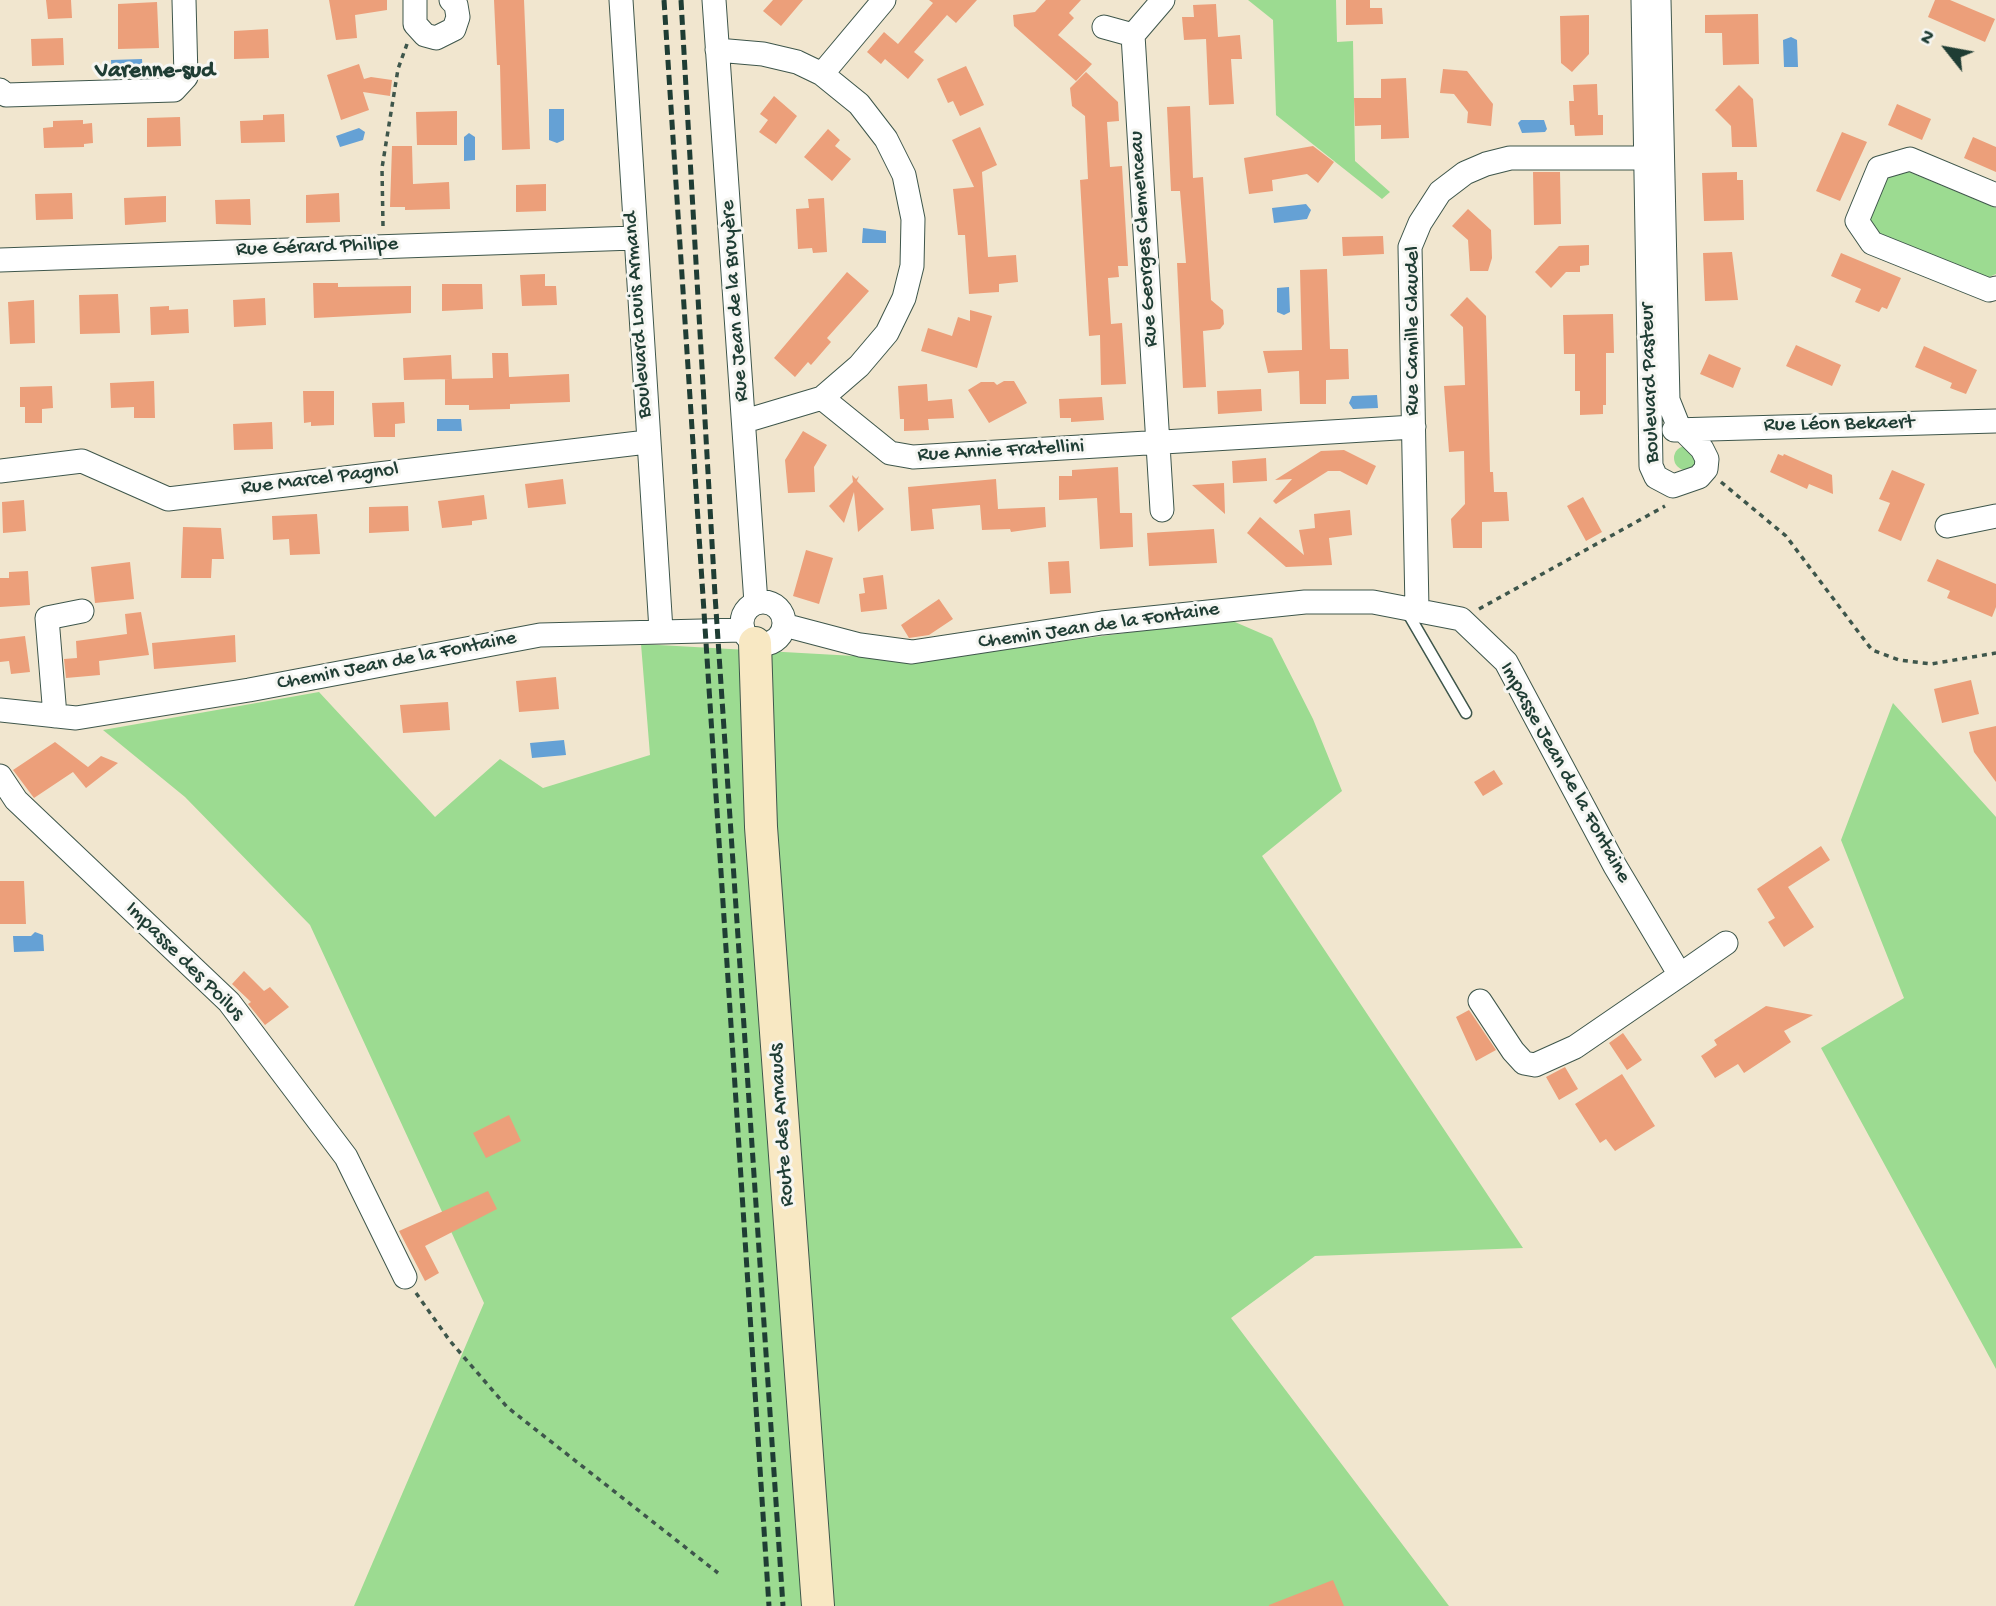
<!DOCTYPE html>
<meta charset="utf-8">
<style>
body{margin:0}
#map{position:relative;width:1996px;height:1606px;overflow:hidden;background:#f1e6cf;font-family:"Gochi Hand",sans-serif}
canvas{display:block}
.north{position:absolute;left:1912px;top:14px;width:70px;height:70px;-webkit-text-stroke:5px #f6f6f2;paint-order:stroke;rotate:301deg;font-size:19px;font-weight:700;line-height:28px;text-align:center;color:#1f3d34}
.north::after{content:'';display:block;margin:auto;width:24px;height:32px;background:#1f3d34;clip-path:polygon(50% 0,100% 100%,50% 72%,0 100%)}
</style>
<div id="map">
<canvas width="1996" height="1606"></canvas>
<div class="north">N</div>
</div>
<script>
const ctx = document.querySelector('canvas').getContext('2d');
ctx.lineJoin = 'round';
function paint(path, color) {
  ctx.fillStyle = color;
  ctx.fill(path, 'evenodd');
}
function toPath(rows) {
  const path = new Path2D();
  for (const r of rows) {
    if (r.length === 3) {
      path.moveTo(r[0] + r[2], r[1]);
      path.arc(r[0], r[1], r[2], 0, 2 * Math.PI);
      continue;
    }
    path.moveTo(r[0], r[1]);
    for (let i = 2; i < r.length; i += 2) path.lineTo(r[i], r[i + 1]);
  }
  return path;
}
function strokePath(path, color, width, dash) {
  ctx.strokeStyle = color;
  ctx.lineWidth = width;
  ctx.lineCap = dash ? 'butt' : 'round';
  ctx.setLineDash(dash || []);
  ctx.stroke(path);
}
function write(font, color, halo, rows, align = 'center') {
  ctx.font = font + ' "Gochi Hand",sans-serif';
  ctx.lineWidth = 6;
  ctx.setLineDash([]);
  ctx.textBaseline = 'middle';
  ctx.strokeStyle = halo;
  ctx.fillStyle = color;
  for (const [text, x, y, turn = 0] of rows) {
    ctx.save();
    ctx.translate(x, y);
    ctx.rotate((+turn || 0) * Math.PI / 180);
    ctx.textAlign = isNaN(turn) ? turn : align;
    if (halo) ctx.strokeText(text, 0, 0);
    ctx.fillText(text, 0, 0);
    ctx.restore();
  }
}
paint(toPath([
 [1248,0,1336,0,1337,42,1353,41,1355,161,1390,192,1382,199,1276,115,1273,20],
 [1900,168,1996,208,1996,274,1987,278,1873,231,1867,219,1886,173],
 [1686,458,12],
 [1228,619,1272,638,1313,719,1342,791,1262,856,1523,1248,1315,1256,1231,1318,1449,1606,354,1606,484,1303,310,925,185,797,103,730,319,692,435,817,500,759,543,788,650,755,641,644,926,660],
 [1893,703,1996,817,1996,1369,1821,1048,1904,998,1841,840]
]), '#9cdb91');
paint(toPath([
 [1791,37,1797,40,1798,67,1784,67,1783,40],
 [142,59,143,75,112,76,111,60],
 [549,109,564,109,564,140,557,143,549,140],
 [1521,120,1544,120,1547,129,1545,132,1522,133,1518,123],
 [359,128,365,132,363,140,340,147,336,136],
 [469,133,475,137,475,160,464,161,464,137],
 [1306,204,1311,210,1307,219,1274,223,1272,208],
 [863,228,886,231,886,243,862,243],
 [1289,287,1290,312,1284,315,1277,312,1277,288],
 [1377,395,1378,408,1353,409,1349,403,1352,396],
 [437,419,461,419,462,431,437,431],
 [564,740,566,755,532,758,530,743],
 [35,932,43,935,44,951,14,952,13,936,31,936]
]), '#65a1d5');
paint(toPath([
 [46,0,71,0,72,18,48,19],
 [329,0,387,0,387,10,355,15,357,38,336,40],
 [494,0,524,0,530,149,502,150,500,65,497,65],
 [773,0,803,0,781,26,763,11],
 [929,0,977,0,956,23,947,15,914,52,924,60,908,79,885,59,881,64,867,52,884,32,898,44,933,3],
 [1046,0,1081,0,1069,13,1074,18,1058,35,1092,64,1076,81,1014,26,1013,15,1035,12],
 [1346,0,1370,0,1370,8,1382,8,1383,24,1346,25],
 [1935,0,1950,0,1995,19,1985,42,1928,17],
 [157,2,159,48,118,49,118,4],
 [1216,4,1218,37,1240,35,1242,59,1231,59,1234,104,1209,105,1206,39,1184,40,1182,17,1194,17,1193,5],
 [1758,14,1759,64,1723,65,1722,33,1705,33,1705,15],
 [1589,15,1589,54,1572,72,1561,63,1560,16],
 [268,29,269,58,234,59,234,31],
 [63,38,64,65,32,66,31,39],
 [359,64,364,79,371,77,392,80,390,96,363,92,369,110,341,120,327,75],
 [966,66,984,105,960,116,953,101,948,103,937,79],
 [1443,69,1467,71,1493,104,1491,126,1467,123,1468,112,1454,94,1440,93],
 [1086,72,1118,102,1119,121,1107,122,1110,167,1122,166,1128,266,1118,266,1119,277,1108,278,1111,324,1122,323,1126,384,1101,385,1100,335,1089,336,1080,180,1088,179,1085,116,1072,106,1070,88],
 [1406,78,1409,138,1381,139,1381,125,1355,126,1354,98,1381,98,1381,79],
 [1597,84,1598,115,1603,115,1603,135,1575,136,1574,125,1570,125,1569,101,1574,101,1573,85],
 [1739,85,1753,99,1757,147,1732,147,1731,126,1715,110],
 [774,96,797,116,776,144,759,132,768,120,760,114],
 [1897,104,1931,119,1922,140,1888,125],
 [1190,106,1193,178,1203,177,1211,300,1223,310,1224,324,1220,329,1203,331,1206,387,1183,388,1177,263,1186,263,1180,191,1171,191,1167,107],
 [457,111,457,145,417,145,416,112],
 [284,114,285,142,241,143,240,121,263,120,263,115],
 [180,117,181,146,147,147,147,118],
 [83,120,83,124,92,123,93,143,84,144,84,147,44,148,43,128,53,127,53,121],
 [980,127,997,165,982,172,988,257,1016,255,1018,282,999,284,999,292,969,294,965,235,958,235,953,189,974,187,952,140],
 [828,129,840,140,835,146,851,159,832,181,804,157],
 [1842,132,1867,142,1840,201,1816,191],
 [1973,137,1996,147,1996,172,1964,158],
 [392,146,412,146,413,184,449,182,450,209,405,210,405,207,390,207],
 [1313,146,1334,162,1318,183,1307,174,1272,180,1273,191,1249,194,1244,158],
 [1533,172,1560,172,1561,224,1534,225],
 [1737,172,1737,180,1743,180,1744,220,1704,221,1702,173],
 [546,184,546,211,516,212,516,185],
 [72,193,73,219,36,220,35,194],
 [339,193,340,222,306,223,306,195],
 [166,196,166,222,125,225,124,198],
 [824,198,827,252,813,253,812,248,798,249,796,209,809,208,808,199],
 [250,199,251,225,216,224,215,200],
 [1468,209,1491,230,1492,258,1488,271,1470,271,1468,240,1452,226],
 [1383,236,1384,254,1343,256,1342,237],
 [1589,245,1589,265,1580,266,1580,272,1566,272,1551,288,1535,272,1559,246],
 [1732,252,1738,300,1705,301,1703,253],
 [1841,253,1901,278,1887,309,1882,307,1879,312,1855,302,1861,289,1831,276],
 [1327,269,1330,349,1348,349,1349,379,1326,380,1326,404,1300,404,1299,371,1268,373,1263,351,1302,350,1300,270],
 [847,272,869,291,827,338,831,342,811,365,808,362,795,377,774,358],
 [545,274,545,286,556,286,557,305,522,306,520,275],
 [313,283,338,283,338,287,411,286,411,313,314,318],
 [442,284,482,284,483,309,442,311],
 [118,294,120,333,80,334,79,295],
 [1467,297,1486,316,1490,472,1493,472,1494,492,1507,492,1509,521,1482,522,1482,548,1453,548,1451,519,1465,504,1464,451,1449,452,1444,386,1465,385,1463,327,1450,315],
 [265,298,266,325,234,327,233,300],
 [34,300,35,343,10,344,8,302],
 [169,306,169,310,188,309,189,333,151,335,150,307],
 [970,310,992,316,977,368,921,351,928,328,952,336,958,317,970,321],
 [1613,314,1614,353,1606,353,1606,405,1603,405,1603,414,1580,415,1580,391,1575,391,1575,354,1564,354,1563,315],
 [1796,345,1841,365,1832,386,1786,366],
 [1924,346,1977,370,1966,394,1950,388,1952,383,1915,367],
 [492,353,508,353,509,377,569,374,570,402,510,404,510,409,469,410,469,405,445,405,445,379,493,378],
 [1709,354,1741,368,1733,388,1700,374],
 [451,355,452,379,404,380,403,358],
 [154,381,155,418,134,418,134,407,111,408,110,383],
 [1004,381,1014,381,1027,403,989,423,968,390,981,382,994,382,997,385],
 [927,384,928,401,952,399,954,418,928,419,929,430,904,431,904,419,900,419,898,386],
 [52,386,53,408,42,409,42,423,25,423,25,407,20,407,20,387],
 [1261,389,1262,411,1218,414,1217,391],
 [303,391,334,391,334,425,311,426,311,422,304,423],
 [1102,397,1104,420,1071,422,1071,418,1060,418,1059,399],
 [404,402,405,423,395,424,395,437,374,437,372,403],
 [272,422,273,449,234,450,233,424],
 [803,431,827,445,814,467,815,492,788,493,785,460],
 [1344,450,1376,466,1367,485,1340,471,1328,471,1276,504,1273,501,1292,479,1275,480,1321,451],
 [1778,454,1783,456,1784,454,1832,475,1833,494,1809,484,1807,489,1770,472],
 [1266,458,1267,481,1233,483,1232,461],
 [1118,467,1120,513,1132,513,1133,547,1100,549,1097,498,1059,500,1059,476,1072,476,1072,470],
 [1892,470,1925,484,1901,541,1878,531,1890,503,1879,499],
 [852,475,856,479,859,476,857,481,884,509,858,532,854,492,844,523,829,506,853,482],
 [563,479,566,504,528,508,525,484],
 [996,479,998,509,1045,507,1046,527,1011,532,1010,529,982,530,980,505,932,509,934,529,911,531,908,487],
 [1224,483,1225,514,1192,485],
 [484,495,487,519,472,521,472,525,442,528,438,501],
 [1583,497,1602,532,1586,541,1567,506],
 [24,500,26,531,3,533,2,502],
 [408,506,409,531,369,533,369,507],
 [1350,510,1352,535,1329,538,1332,565,1286,567,1247,533,1260,517,1304,555,1299,530,1315,528,1314,514],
 [317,514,320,554,290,555,289,539,273,540,272,516],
 [183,527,221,528,224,559,212,559,211,578,181,578],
 [1214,529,1217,563,1149,566,1147,533],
 [806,550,833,558,819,604,793,596],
 [1937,559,1996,584,1996,607,1992,617,1947,598,1950,591,1927,581],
 [1069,561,1071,593,1050,594,1048,562],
 [130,562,134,599,95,603,91,567],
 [28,571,30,605,0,607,0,578,9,578,9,572],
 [883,575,887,609,861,612,859,594,865,593,863,578],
 [939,599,953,619,929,635,909,638,901,625],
 [141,612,149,655,99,661,100,675,66,678,64,659,77,658,76,641,127,634,125,614],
 [235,635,236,662,154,669,152,643],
 [25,636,30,672,11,674,9,661,0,662,0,639],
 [556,677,559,709,519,712,516,681],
 [1971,680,1979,714,1942,723,1934,689],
 [448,702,450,730,403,733,400,705],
 [1996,726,1996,782,1974,752,1969,732],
 [55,742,88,767,101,756,118,763,86,788,73,772,34,798,13,770],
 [1494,770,1503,784,1483,796,1474,782],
 [1821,846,1830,860,1788,887,1814,927,1784,947,1768,922,1775,918,1757,889],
 [0,881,24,881,26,924,0,924],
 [244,971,264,991,270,987,289,1007,265,1025,248,1004,251,1002,232,984],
 [1766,1006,1813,1015,1784,1031,1791,1042,1744,1073,1738,1064,1715,1078,1701,1056,1717,1045,1714,1040],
 [1469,1010,1496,1050,1476,1061,1456,1017],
 [1623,1033,1642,1060,1627,1070,1609,1043],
 [1565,1067,1578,1089,1559,1100,1546,1077],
 [1622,1074,1655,1126,1615,1151,1606,1139,1600,1143,1575,1104],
 [509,1115,521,1141,486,1158,473,1133],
 [488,1191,497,1209,425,1246,439,1273,425,1281,399,1231],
 [1333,1580,1344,1606,1269,1606,1269,1605]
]), '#ec9f7a');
const lane = toPath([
 [1406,610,1466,713]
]);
const street = toPath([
 [415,0,415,24,425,35,436,38,454,29,458,17,456,5,451,0],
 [621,0,661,630],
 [714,0,756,603],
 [1643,0,1651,466,1656,477,1673,486,1699,477,1706,469,1707,459,1702,449,1678,425,1668,400,1659,0],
 [1104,27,1133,35],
 [717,50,763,54,797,62,822,74,859,104,886,139,904,175,913,219,912,266,904,298,887,333,859,366,822,398,745,421],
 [822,74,884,0],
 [0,90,6,95,174,90,186,77,184,0],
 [1996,195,1910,159,1879,168,1857,221,1872,243,1989,290,1996,288],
 [0,260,634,238],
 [822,398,890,453,913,457,1414,427],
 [1674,430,1996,421],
 [0,471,82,461,168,499,647,442],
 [1162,510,1133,35,1163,0],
 [1947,526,1996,516],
 [763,623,21],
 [1417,609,1410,247,1420,223,1440,192,1465,173,1486,164,1510,158,1661,158],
 [784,625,860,645,912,652,1102,623,1305,602,1373,602,1461,619,1506,662,1615,866,1680,975,1575,1047,1535,1065,1524,1063,1513,1051,1480,1001],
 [0,710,76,718,249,690,540,635,742,630],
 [55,716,47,618,82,611],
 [0,776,16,800,229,1002,346,1157,405,1277],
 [1680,975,1726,943]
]);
const secondary = toPath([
 [755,643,761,827,818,1606]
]);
strokePath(lane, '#3e564b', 13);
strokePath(street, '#3e564b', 25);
strokePath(secondary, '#3e564b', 34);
strokePath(toPath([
 [383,226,382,168,398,69,407,44],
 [1721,482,1786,536,1872,650,1899,660,1931,664,1996,653],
 [1479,609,1665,506],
 [416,1293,450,1341,507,1407,718,1573]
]), '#3e564b', 3.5, [5, 5]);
strokePath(lane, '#fff', 10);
strokePath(street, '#fff', 23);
strokePath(secondary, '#f8e8c3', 32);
strokePath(toPath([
 [664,0,769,1606],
 [681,0,715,595,783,1606]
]), '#1f3d34', 5, [10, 5]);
write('21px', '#1f3d34', '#f6f6f2', [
 ["Rue Georges Clemenceau",1145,239,-94],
 ["Rue Gérard Philipe",317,248,-2],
 ["Rue Jean de la Bruyère",736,301,-94],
 ["Boulevard Louis Armand",639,315,-94],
 ["Rue Camille Claudel",1414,331,-90],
 ["Boulevard Pasteur",1651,383,-92],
 ["Rue Léon Bekaert",1839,425,-1],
 ["Rue Annie Fratellini",1001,452,-3],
 ["Rue Marcel Pagnol",320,480,-7],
 ["Chemin Jean de la Fontaine",1099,627,-8],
 ["Chemin Jean de la Fontaine",397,662,-11],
 ["Impasse Jean de la Fontaine",1564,773,61],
 ["Impasse des Poilus",184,962,45],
 ["Route des Arnauds",783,1125,-94]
]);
write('bold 23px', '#1f3d34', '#f6f6f2', [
 ["Varenne-sud",155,72]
]);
</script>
